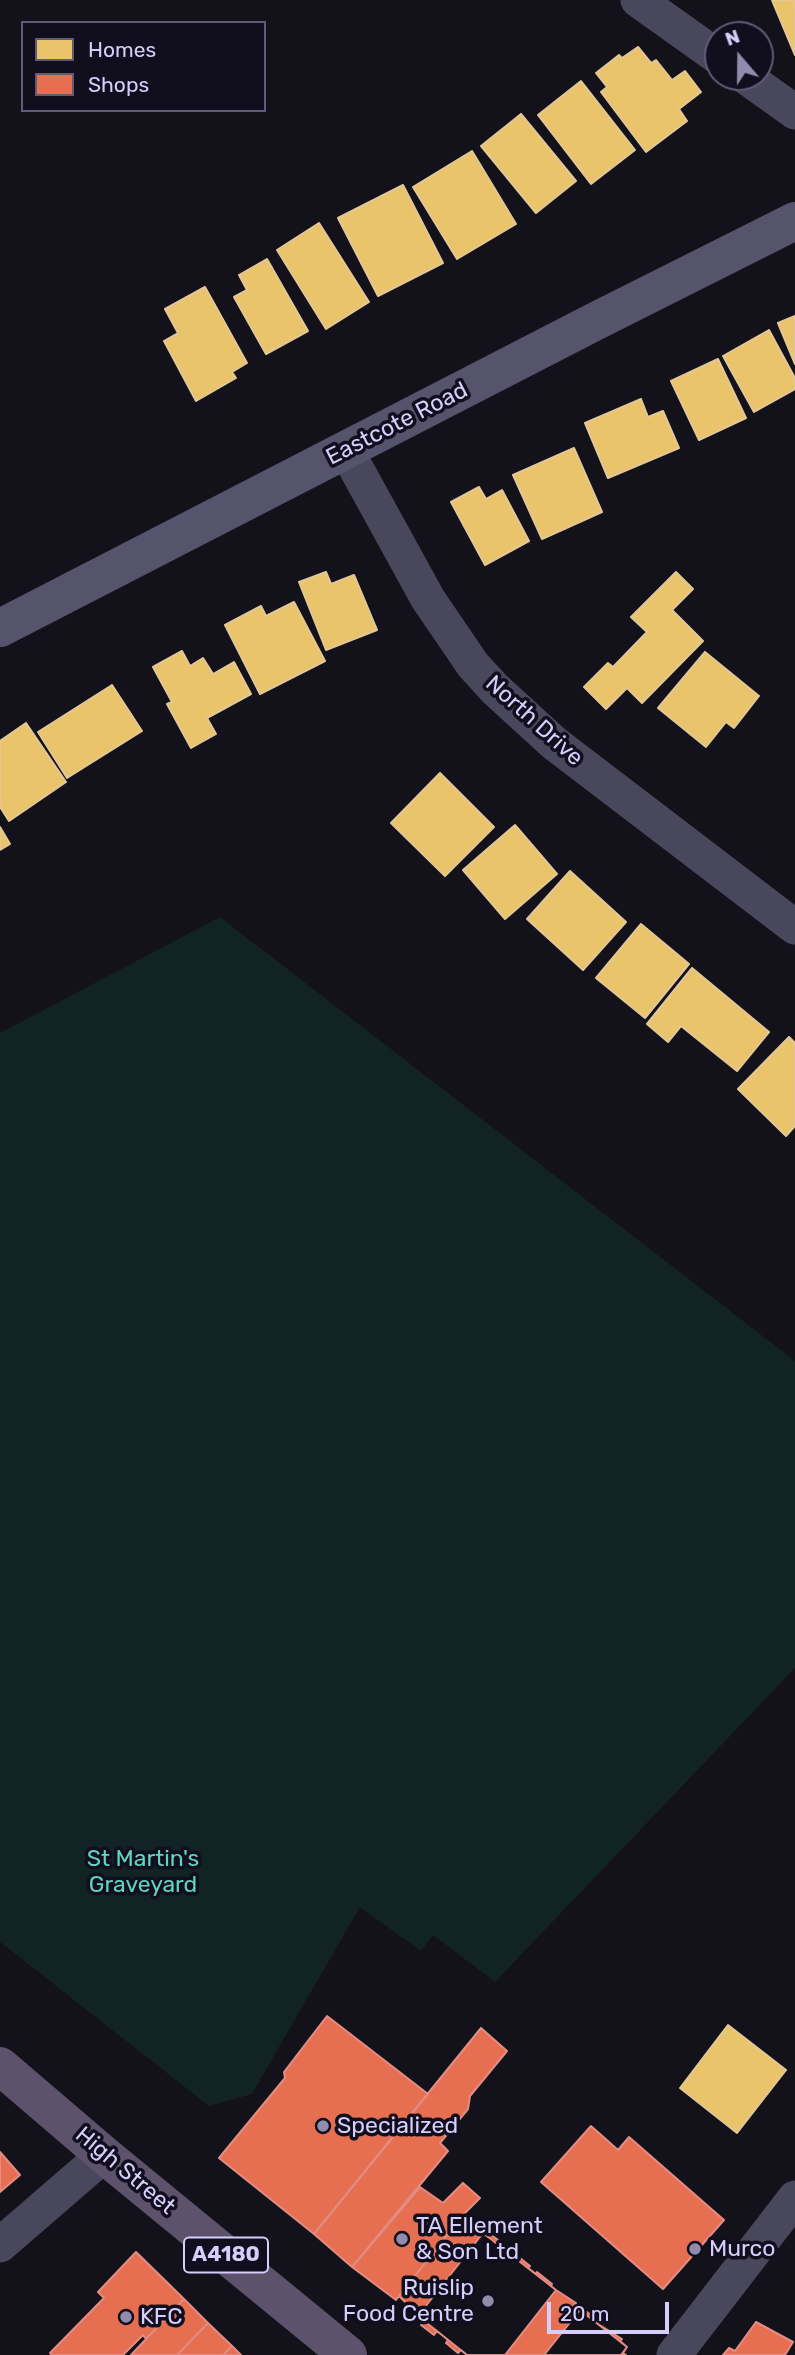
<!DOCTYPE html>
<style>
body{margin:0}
#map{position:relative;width:795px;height:2355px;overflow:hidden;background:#13121a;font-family:Rubik,sans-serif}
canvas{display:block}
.legend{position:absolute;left:21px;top:21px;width:245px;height:91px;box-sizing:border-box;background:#110e1d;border:2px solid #605b76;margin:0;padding:9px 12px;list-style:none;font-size:21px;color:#d6cefb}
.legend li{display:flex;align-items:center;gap:14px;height:35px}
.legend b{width:35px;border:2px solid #605b76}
.north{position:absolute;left:704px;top:21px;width:70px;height:70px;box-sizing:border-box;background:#110e1d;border:2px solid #605b76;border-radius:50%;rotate:340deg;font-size:19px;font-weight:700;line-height:28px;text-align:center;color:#d6cefb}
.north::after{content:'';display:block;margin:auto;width:24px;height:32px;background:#928cac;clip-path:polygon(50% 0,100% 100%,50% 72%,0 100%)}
.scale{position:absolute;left:547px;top:2302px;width:122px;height:32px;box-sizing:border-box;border:4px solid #d6cefb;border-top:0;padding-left:9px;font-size:21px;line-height:24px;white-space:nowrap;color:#d6cefb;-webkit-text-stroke:5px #110e1d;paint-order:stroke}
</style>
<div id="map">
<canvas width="795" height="2355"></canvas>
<ul class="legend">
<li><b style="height:19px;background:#e9c46a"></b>Homes</li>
<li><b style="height:19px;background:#e76f51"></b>Shops</li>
</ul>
<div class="north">N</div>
<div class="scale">20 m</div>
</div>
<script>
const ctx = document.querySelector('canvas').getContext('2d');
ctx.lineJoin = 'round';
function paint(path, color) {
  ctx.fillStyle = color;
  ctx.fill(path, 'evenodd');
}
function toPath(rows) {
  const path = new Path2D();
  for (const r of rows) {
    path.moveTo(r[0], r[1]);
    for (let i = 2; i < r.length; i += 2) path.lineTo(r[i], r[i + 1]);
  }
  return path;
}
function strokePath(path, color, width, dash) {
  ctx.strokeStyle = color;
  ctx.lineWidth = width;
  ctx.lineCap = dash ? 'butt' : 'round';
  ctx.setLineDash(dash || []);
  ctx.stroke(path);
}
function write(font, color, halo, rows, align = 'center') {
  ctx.font = font + ' Rubik,sans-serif';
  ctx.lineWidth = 7;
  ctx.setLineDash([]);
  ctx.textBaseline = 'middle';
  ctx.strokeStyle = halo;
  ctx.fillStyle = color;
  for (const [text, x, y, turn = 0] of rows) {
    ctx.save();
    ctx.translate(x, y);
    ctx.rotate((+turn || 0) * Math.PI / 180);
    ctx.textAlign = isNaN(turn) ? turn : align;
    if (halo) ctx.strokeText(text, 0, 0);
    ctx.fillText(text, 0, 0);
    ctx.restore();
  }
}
paint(toPath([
 [220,917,795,1361,795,1668,495,1982,433,1935,421,1951,360,1907,252,2094,209,2106,0,1942,0,1033]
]), '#112325');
const homes = toPath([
 [772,0,795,0,795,55,772,0],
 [638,47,651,63,656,60,672,80,685,71,701,92,679,109,687,121,646,152,601,92,607,87,596,73,619,55,622,58,638,47],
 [581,81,635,150,591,184,538,115,581,81],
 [521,114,576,181,536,213,481,146,521,114],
 [472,151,516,224,457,259,413,187,472,151],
 [403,185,443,263,378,296,338,218,403,185],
 [319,223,369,302,326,329,277,250,319,223],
 [267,259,308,331,266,354,234,297,247,290,239,275,267,259],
 [205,287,247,363,232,372,236,378,196,401,164,341,178,333,165,309,205,287],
 [795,316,795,364,778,323,795,316],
 [769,330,795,378,795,389,754,412,723,356,769,330],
 [718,359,746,418,699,440,671,381,718,359],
 [641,399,648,417,663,411,679,448,608,478,585,423,641,399],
 [574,448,602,512,542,539,513,475,574,448],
 [479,487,486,499,502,490,529,541,485,565,451,502,479,487],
 [326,572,331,584,354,575,377,630,326,650,299,582,326,572],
 [676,572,693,589,672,610,703,641,642,703,627,688,606,709,584,687,608,663,613,667,647,632,631,617,676,572],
 [294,602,325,661,260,694,225,625,261,606,266,616,294,602],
 [182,651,190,666,203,658,213,674,234,662,251,694,207,718,216,734,191,748,167,704,172,702,153,667,182,651],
 [705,652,759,696,734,728,726,722,706,747,658,708,705,652],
 [112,685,142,731,67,778,38,732,112,685],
 [26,723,66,782,9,821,0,807,0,741,26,723],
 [440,773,494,827,445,876,391,823,440,773],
 [515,825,557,874,505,919,463,870,515,825],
 [0,827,10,844,0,850,0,827],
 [570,871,626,922,583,970,527,919,570,871],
 [641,924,689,964,645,1018,596,978,641,924],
 [692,968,769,1032,737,1071,681,1026,668,1042,647,1024,692,968],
 [789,1037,795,1043,795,1126,786,1136,738,1089,789,1037],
 [728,2025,786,2070,737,2133,680,2088,728,2025]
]);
paint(homes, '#e9c46a');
strokePath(homes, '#e3c796', 2);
const shops = toPath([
 [327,2016,428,2094,314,2234,219,2158,285,2078,284,2072,327,2016],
 [481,2028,507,2051,470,2096,468,2109,440,2143,448,2151,352,2267,314,2234,481,2028],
 [591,2126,618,2150,629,2137,724,2220,663,2289,541,2182,591,2126],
 [0,2152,20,2175,0,2192,0,2152],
 [463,2183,480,2198,462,2216,396,2300,352,2267,420,2187,443,2203,463,2183],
 [462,2216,488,2237,490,2234,506,2246,504,2249,513,2257,515,2254,530,2266,528,2268,536,2274,537,2272,552,2284,551,2286,556,2290,576,2303,574,2305,585,2314,587,2312,599,2322,598,2324,622,2339,620,2341,627,2347,623,2353,626,2355,467,2355,461,2350,458,2353,446,2343,448,2340,437,2331,434,2335,421,2325,424,2321,418,2316,421,2312,416,2308,414,2311,399,2296,462,2216],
 [483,2233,556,2290,505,2355,467,2355,418,2316,483,2233],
 [136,2252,184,2299,146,2339,143,2335,123,2355,52,2355,50,2353,104,2298,98,2292,136,2252],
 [184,2299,208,2323,177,2355,131,2355,184,2299],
 [580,2310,627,2347,621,2355,544,2355,580,2310],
 [756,2322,793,2342,785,2355,723,2355,729,2348,735,2351,756,2322],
 [208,2323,232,2346,223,2355,177,2355,208,2323],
 [232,2346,241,2355,223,2355,232,2346]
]);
paint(shops, '#e76f51');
strokePath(shops, '#e28c84', 2);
strokePath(toPath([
 [638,0,718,57],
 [746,77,795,112],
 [346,450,428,599,473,665,495,689,554,743,795,927],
 [0,2245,104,2155],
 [674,2355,795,2198]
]), '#49475b', 35);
strokePath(toPath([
 [0,628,594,322,795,221]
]), '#56536d', 38);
strokePath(toPath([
 [0,2066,104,2155,348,2355]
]), '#5c526b', 38);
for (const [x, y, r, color] of [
 [323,2126,7,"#928cac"],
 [402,2239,7,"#928cac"],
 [695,2249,7,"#928cac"],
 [488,2301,7,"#928cac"],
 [126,2317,7,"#928cac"]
]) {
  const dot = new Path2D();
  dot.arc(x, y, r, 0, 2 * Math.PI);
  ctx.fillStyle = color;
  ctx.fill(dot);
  strokePath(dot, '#110e1d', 2.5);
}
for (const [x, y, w] of [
 [226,2255,84]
]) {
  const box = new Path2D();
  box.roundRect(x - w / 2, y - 17.5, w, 35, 5);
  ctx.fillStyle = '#110e1d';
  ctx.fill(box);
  strokePath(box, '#d6cefb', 2);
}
write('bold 21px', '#d6cefb', null, [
 ["A4180",226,2255]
]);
write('23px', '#d6cefb', '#110e1d', [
 ["Eastcote Road",397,424,-27],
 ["North Drive",534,721,42],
 ["High Street",125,2171,40]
]);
write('23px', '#61d4bd', '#110e1d', [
 ["St Martin's",143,1859],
 ["Graveyard",143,1885]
]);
write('23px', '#d6cefb', '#110e1d', [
 ["Specialized",337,2126],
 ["TA Ellement",416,2226],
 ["& Son Ltd",416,2252],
 ["Murco",709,2249],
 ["Ruislip",474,2288,"right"],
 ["Food Centre",474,2314,"right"],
 ["KFC",140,2317]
], 'left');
</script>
